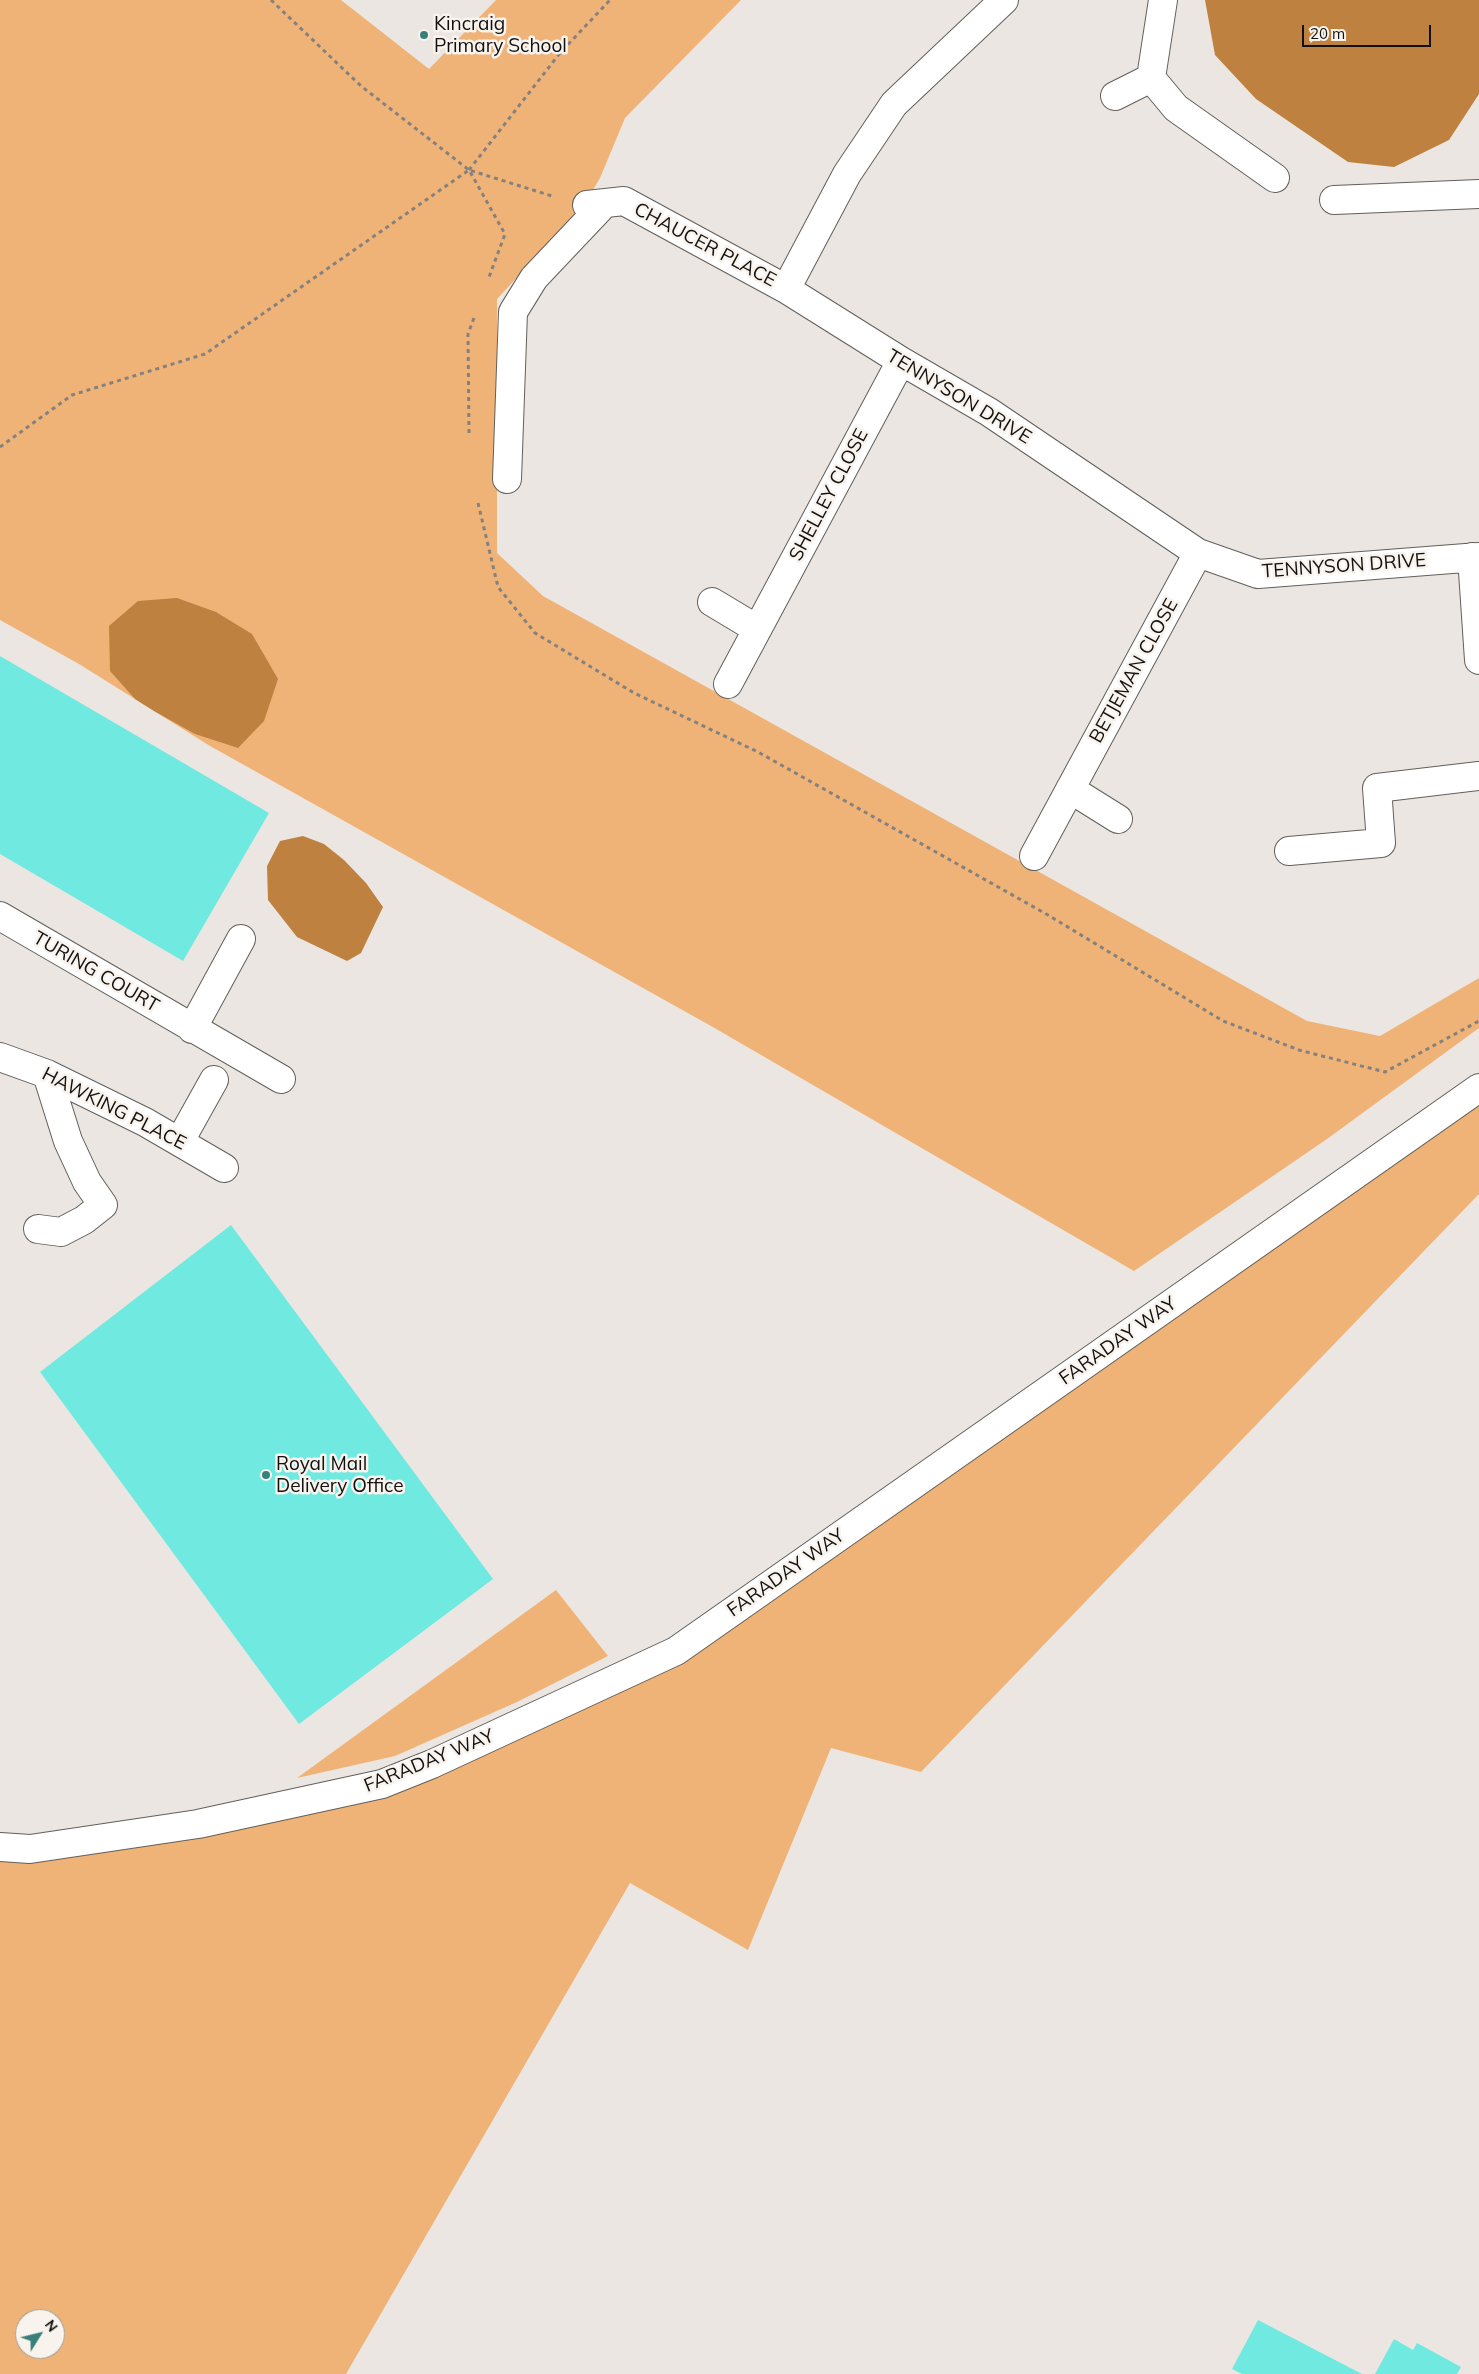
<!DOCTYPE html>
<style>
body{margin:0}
#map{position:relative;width:1479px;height:2374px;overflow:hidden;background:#ebe6e1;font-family:Mulish,sans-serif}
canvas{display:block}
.north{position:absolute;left:15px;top:2309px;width:50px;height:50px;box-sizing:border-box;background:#f9f3ee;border:1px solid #9d9995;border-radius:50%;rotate:54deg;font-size:14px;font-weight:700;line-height:20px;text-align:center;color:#12110f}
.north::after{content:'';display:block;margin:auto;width:18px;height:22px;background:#39807b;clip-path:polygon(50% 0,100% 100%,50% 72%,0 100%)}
.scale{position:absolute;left:1302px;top:25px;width:129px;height:22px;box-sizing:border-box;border:2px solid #12110f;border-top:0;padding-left:6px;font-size:15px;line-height:18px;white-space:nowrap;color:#12110f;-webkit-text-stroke:4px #f9f3ee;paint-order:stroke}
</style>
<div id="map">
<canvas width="1479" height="2374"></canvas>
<div class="north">N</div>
<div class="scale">20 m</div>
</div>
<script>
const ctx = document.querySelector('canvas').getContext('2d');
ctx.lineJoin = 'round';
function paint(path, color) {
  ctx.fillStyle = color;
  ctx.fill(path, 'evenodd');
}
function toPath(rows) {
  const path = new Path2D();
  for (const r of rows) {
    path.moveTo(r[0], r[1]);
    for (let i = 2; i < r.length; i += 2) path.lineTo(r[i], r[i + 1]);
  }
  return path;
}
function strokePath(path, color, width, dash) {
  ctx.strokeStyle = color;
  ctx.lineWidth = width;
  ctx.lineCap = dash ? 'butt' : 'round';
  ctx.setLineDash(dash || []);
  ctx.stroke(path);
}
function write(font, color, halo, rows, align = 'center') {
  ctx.font = font + ' Mulish,sans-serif';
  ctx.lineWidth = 5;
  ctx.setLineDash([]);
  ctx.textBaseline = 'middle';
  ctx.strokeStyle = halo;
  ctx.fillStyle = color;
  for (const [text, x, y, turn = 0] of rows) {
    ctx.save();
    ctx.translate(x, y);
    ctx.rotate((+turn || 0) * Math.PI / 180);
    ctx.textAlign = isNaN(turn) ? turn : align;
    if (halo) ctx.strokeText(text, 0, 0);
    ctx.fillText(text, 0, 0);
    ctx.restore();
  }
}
paint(toPath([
 [0,0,341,0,429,69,496,0,741,0,625,118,600,178,584,205,497,299,497,553,543,596,1307,1021,1380,1036,1479,978,1479,1028,1327,1139,1134,1271,711,1026,210,746,79,664,0,620],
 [1479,1088,1479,1194,921,1772,831,1748,748,1950,630,1883,346,2374,0,2374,0,1848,330,1796,676,1651],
 [25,2319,55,2319,55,2349,25,2349],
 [556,1590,608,1656,517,1702,395,1756,297,1778]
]), '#f0b377');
paint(toPath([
 [1205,0,1479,0,1479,94,1449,140,1394,167,1348,162,1256,99,1215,55],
 [177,598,216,612,252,634,278,679,264,721,238,748,195,734,154,711,135,699,110,671,109,626,138,601],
 [303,836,324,844,344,860,366,883,383,907,361,953,347,961,297,937,268,900,267,866,280,841]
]), '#be8140');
paint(toPath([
 [0,656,269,813,183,961,0,854],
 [231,1225,493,1579,299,1724,40,1372],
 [1258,2320,1362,2374,1242,2374,1232,2369],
 [1394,2339,1413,2350,1417,2343,1461,2367,1457,2374,1375,2374]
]), '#70e9e0');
const minor = toPath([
 [1004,0,894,104,847,174,786,289,901,361,989,412,1198,553,1258,574,1479,557],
 [1151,78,1176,108,1275,178],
 [1115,96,1151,78,1163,0],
 [1334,200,1479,194],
 [587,205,624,201,786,289],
 [507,479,513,312,534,278,605,203],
 [1472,557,1479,660],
 [712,602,757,629],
 [728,684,901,361],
 [1070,789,1118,819],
 [1289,851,1381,843,1377,788,1479,776],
 [1034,856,1198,553],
 [0,916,281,1079],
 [192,1029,241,939],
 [0,1057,47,1074,145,1122,224,1168],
 [180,1141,214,1080],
 [38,1229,61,1232,84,1220,103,1205,87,1182,68,1141,47,1074],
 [0,1847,30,1849,198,1824,382,1784,432,1764,676,1651,1479,1088]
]);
strokePath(minor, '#635f5a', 30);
strokePath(toPath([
 [271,0,361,86,469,170,505,234,489,277],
 [469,170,560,53,610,0],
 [469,433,468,334,474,318],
 [0,447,72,395,205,354,469,170,552,196],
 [478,503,498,587,535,633,634,693,758,752,1048,915,1223,1021,1299,1050,1385,1072,1479,1021]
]), '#85817e', 3, [4, 4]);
strokePath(minor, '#fff', 28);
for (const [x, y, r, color] of [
 [424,35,5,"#39807b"],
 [266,1475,5,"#39807b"]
]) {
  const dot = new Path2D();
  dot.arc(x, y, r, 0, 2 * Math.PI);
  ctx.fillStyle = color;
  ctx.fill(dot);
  strokePath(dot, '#f9f3ee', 2);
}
write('19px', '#12110f', '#f9f3ee', [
 ["Kincraig",434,24],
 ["Primary School",434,46],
 ["Royal Mail",276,1464],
 ["Delivery Office",276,1486]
], 'left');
write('19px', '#12110f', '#f9f3ee', [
 ["CHAUCER PLACE",705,245,28],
 ["TENNYSON DRIVE",959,397,31],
 ["SHELLEY CLOSE",829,495,-62],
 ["TENNYSON DRIVE",1344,566,-4],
 ["BETJEMAN CLOSE",1134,671,-61],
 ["TURING COURT",96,972,30],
 ["HAWKING PLACE",114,1109,27],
 ["FARADAY WAY",1118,1341,-35],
 ["FARADAY WAY",786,1573,-35],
 ["FARADAY WAY",429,1761,-22]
]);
</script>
